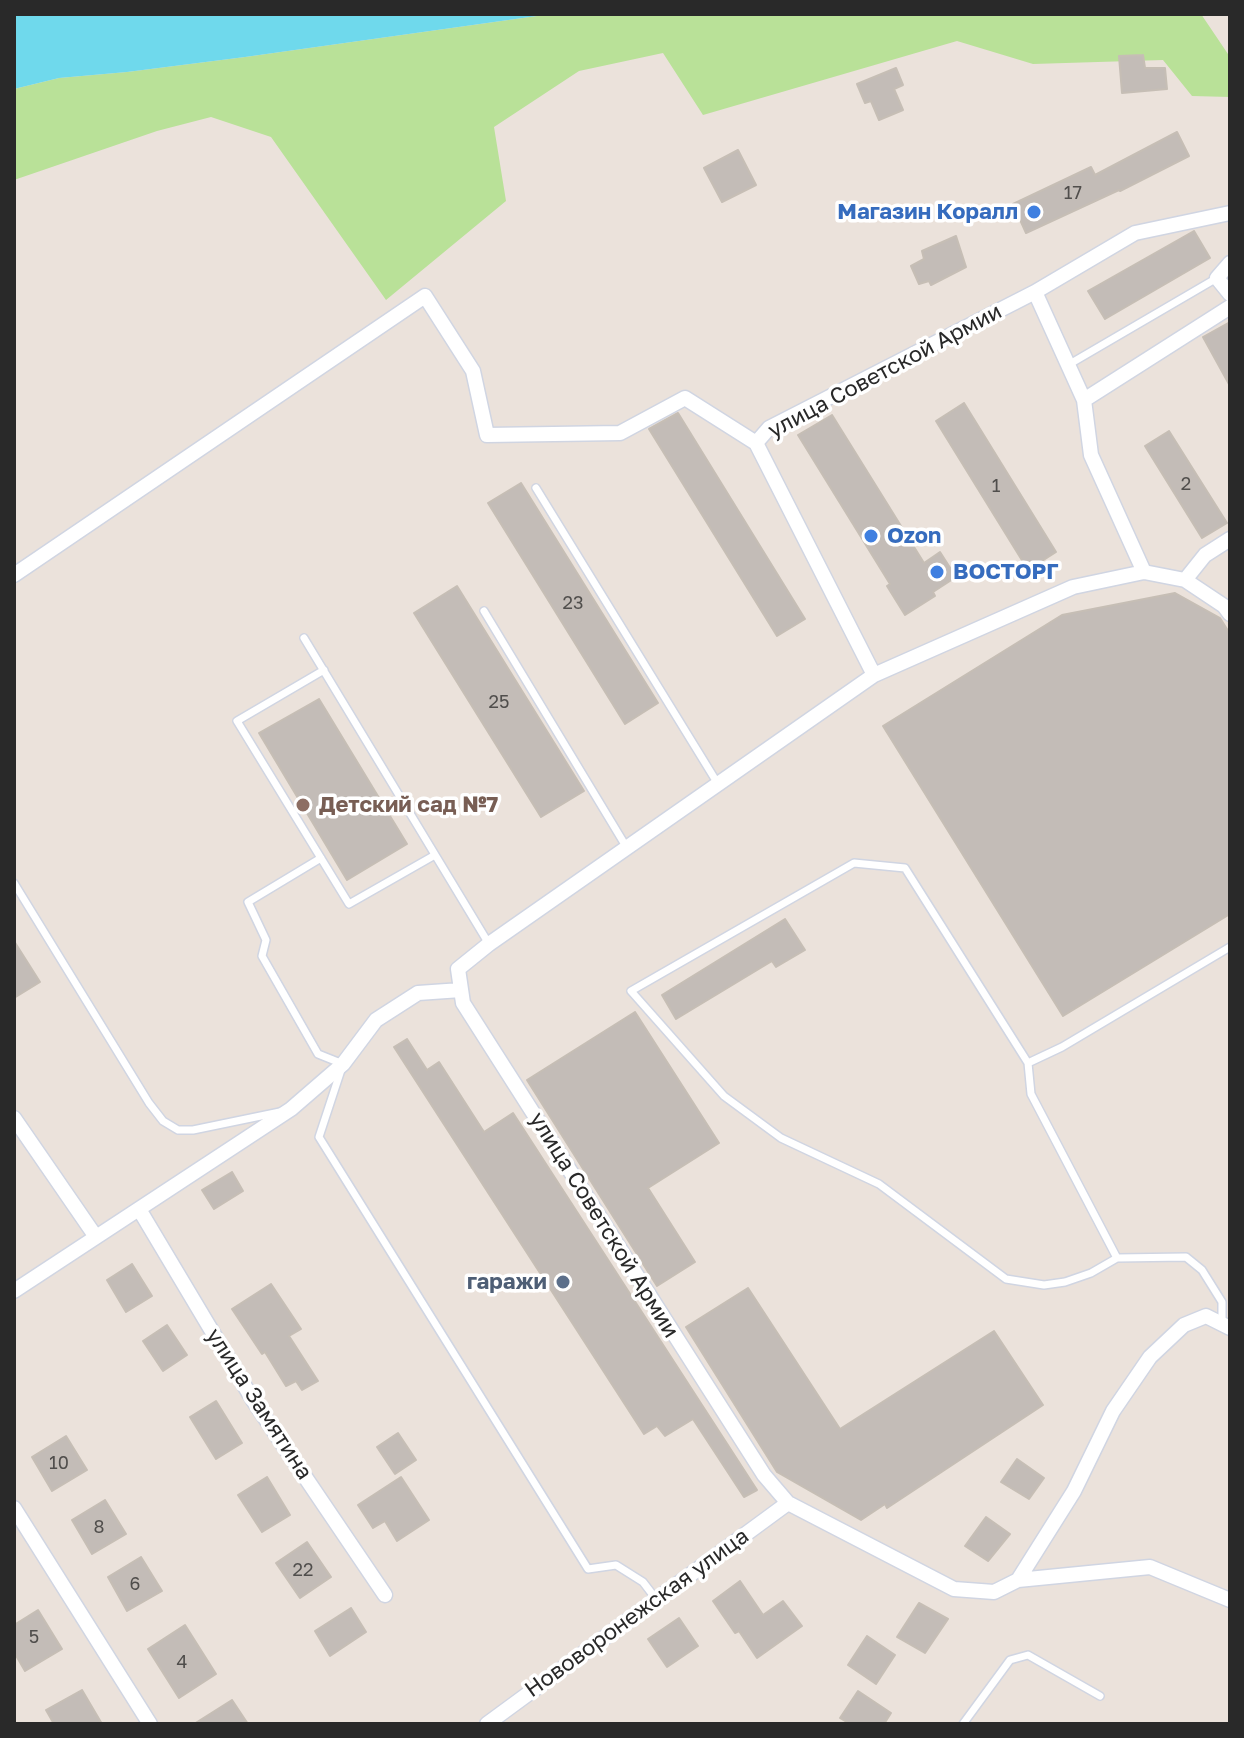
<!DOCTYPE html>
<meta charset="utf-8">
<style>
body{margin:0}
#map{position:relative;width:1244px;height:1738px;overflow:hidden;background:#ebe2db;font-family:"Golos Text",sans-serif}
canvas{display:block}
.frame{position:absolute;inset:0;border:16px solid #292929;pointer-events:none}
</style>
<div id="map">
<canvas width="1244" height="1738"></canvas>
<div class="frame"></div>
</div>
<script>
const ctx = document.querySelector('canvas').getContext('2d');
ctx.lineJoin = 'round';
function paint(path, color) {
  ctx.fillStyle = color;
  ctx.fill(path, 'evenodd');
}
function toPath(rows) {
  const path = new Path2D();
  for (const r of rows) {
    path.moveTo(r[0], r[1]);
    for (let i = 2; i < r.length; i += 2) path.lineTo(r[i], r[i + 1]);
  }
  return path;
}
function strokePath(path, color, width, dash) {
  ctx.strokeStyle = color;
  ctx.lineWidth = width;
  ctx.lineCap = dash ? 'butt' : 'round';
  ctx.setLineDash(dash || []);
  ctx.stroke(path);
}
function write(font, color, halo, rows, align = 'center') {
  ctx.font = font + ' "Golos Text",sans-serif';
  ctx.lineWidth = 7;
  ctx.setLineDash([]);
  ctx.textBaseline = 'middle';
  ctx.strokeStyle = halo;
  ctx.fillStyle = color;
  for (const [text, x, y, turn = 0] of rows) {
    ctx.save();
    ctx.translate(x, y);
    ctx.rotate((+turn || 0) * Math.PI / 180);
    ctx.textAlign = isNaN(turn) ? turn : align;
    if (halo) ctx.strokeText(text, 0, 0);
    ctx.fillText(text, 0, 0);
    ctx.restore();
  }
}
paint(toPath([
 [551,14,1201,14,1230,57,1230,97,1192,96,1163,60,1033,64,957,41,703,115,663,53,579,71,494,127,506,201,386,300,271,137,211,117,157,131,14,180,14,89,59,78,127,72,245,57]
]), '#b9e198');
paint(toPath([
 [14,14,551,14,245,57,127,72,59,78,14,89]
]), '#6fd9ec');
const building = toPath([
 [1143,55,1145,68,1165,68,1167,89,1122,93,1119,56,1143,55],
 [896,68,903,85,894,89,903,110,879,120,871,101,865,103,857,84,896,68],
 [1177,132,1189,156,1120,191,1119,190,1026,233,1013,204,1091,167,1095,175,1177,132],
 [738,150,756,185,722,202,704,168,738,150],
 [1194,231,1210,258,1105,319,1088,291,1194,231],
 [956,236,966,267,931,285,929,281,919,284,911,266,924,259,922,251,956,236],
 [1230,322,1230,386,1203,337,1230,322],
 [964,403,1056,552,1028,570,936,421,964,403],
 [678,413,805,619,777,636,649,429,678,413],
 [832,415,924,563,940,552,956,577,933,592,935,596,905,615,887,586,890,584,798,435,832,415],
 [1169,431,1227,523,1202,538,1145,446,1169,431],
 [521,483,658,703,625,724,488,503,521,483],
 [457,586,584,791,541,817,414,613,457,586],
 [1175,593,1220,618,1230,634,1230,914,1063,1016,883,726,1062,615,1175,593],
 [319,699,407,844,347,880,259,733,319,699],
 [785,919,805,950,776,967,772,961,676,1019,662,995,785,919],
 [14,941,40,982,14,998,14,941],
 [635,1012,719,1143,648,1188,695,1262,657,1286,527,1080,635,1012],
 [407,1039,427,1070,439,1062,484,1132,513,1113,757,1490,744,1497,693,1419,665,1436,657,1426,644,1434,394,1047,407,1039],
 [232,1172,243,1191,214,1209,202,1190,232,1172],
 [132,1264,152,1296,126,1312,107,1280,132,1264],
 [271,1284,301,1329,289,1336,318,1381,302,1390,296,1381,286,1386,265,1352,262,1354,232,1309,271,1284],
 [748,1288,840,1429,994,1331,1043,1405,887,1508,885,1504,861,1520,777,1472,686,1327,748,1288],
 [167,1325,187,1355,163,1371,143,1341,167,1325],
 [216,1401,242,1443,216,1459,190,1417,216,1401],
 [398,1433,416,1460,395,1474,377,1447,398,1433],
 [66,1436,87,1470,52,1491,32,1457,66,1436],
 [1017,1459,1044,1478,1029,1499,1001,1482,1017,1459],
 [267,1477,290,1515,262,1532,238,1495,267,1477],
 [401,1477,429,1520,397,1541,385,1521,373,1528,358,1505,401,1477],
 [105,1500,126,1534,92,1554,72,1520,105,1500],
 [986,1517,1010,1534,988,1561,965,1546,986,1517],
 [307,1542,331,1577,300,1598,276,1563,307,1542],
 [141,1557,162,1591,127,1611,108,1577,141,1557],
 [740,1581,763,1615,783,1601,802,1626,757,1658,739,1631,735,1633,713,1601,740,1581],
 [919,1603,948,1619,925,1653,897,1637,919,1603],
 [351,1608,366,1632,330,1656,315,1631,351,1608],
 [38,1610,62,1649,25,1671,14,1652,14,1625,38,1610],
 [679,1618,698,1646,667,1667,648,1639,679,1618],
 [185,1625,216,1674,179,1698,148,1649,185,1625],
 [867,1636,895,1655,876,1684,848,1665,867,1636],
 [82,1690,102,1724,54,1724,46,1710,82,1690],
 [858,1691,891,1713,884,1724,850,1724,840,1718,858,1691],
 [232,1700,248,1724,194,1724,232,1700]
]);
paint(building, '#c3bcb7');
strokePath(building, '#c6beb5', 2);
const service = toPath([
 [1068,365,1217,278],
 [536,488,718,784],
 [484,611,627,848],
 [304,638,489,944],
 [324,670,237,721,349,904,435,855],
 [321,858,248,902,266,940,262,956,318,1054,343,1064,319,1137,588,1569,616,1565,643,1582,656,1599],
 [14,883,149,1103,163,1121,178,1130,193,1130,280,1112],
 [1028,1063,1062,1047,1230,947],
 [1117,1258,1031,1094,1028,1063,905,868,854,863,631,991,724,1096,781,1138,879,1184,1006,1279,1044,1285,1065,1282,1091,1273,1117,1258,1186,1257,1202,1270,1222,1302,1222,1323],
 [963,1724,1010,1660,1028,1655,1100,1696]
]);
const minor = toPath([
 [1230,263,1217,278,1230,294],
 [1084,400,1230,307],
 [1230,539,1205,555,1185,580,1144,572,1073,587,874,675,489,944,458,969,463,1003,764,1475,788,1503,954,1589,994,1592,1018,1580,1150,1567,1230,1600],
 [1144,572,1091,455,1084,400,1035,292,1135,233,1230,213],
 [14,575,425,296,473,371,487,435,620,433,685,398,756,443],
 [1185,580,1224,606,1230,614],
 [874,675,756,443,769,428,1035,292],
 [14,1118,96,1237],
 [139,1209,253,1400,385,1595],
 [14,1291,291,1109,343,1064,376,1020,418,993,461,990],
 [14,1508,150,1724],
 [1018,1580,1074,1491,1113,1411,1150,1357,1184,1325,1206,1316,1230,1328],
 [487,1724,788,1503]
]);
strokePath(service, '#d0d5e2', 10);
strokePath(minor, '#d0d5e2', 17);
strokePath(service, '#fff', 7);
strokePath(minor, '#fff', 14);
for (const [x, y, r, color] of [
 [1034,212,8,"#3f7fe0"],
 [871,536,8,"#3f7fe0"],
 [937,572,8,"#3f7fe0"],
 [303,805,8,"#8d6e63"],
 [563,1282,8,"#5c6f8a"]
]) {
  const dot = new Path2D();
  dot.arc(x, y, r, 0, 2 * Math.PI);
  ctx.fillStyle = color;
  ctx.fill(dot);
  strokePath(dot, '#fff', 3);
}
write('18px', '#504e4c', null, [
 ["17",1073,193],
 ["2",1186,484],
 ["1",996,486],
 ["23",573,603],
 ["25",499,702],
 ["10",59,1463],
 ["8",99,1527],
 ["22",303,1570],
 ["6",135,1584],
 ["5",34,1637],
 ["4",182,1662]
]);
write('bold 22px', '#366cbe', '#fff', [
 ["Магазин Коралл",1018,212,"right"],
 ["Ozon",887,536],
 ["ВОСТОРГ",953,572]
], 'left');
write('22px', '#292929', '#fff', [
 ["улица Советской Армии",885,371,-28],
 ["улица Советской Армии",604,1225,58],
 ["улица Замятина",259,1404,57],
 ["Нововоронежская улица",637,1613,-36]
]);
write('bold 22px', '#785e54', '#fff', [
 ["Детский сад №7",319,805]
], 'left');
write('bold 22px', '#4e5e75', '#fff', [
 ["гаражи",547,1282]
], 'right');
</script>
